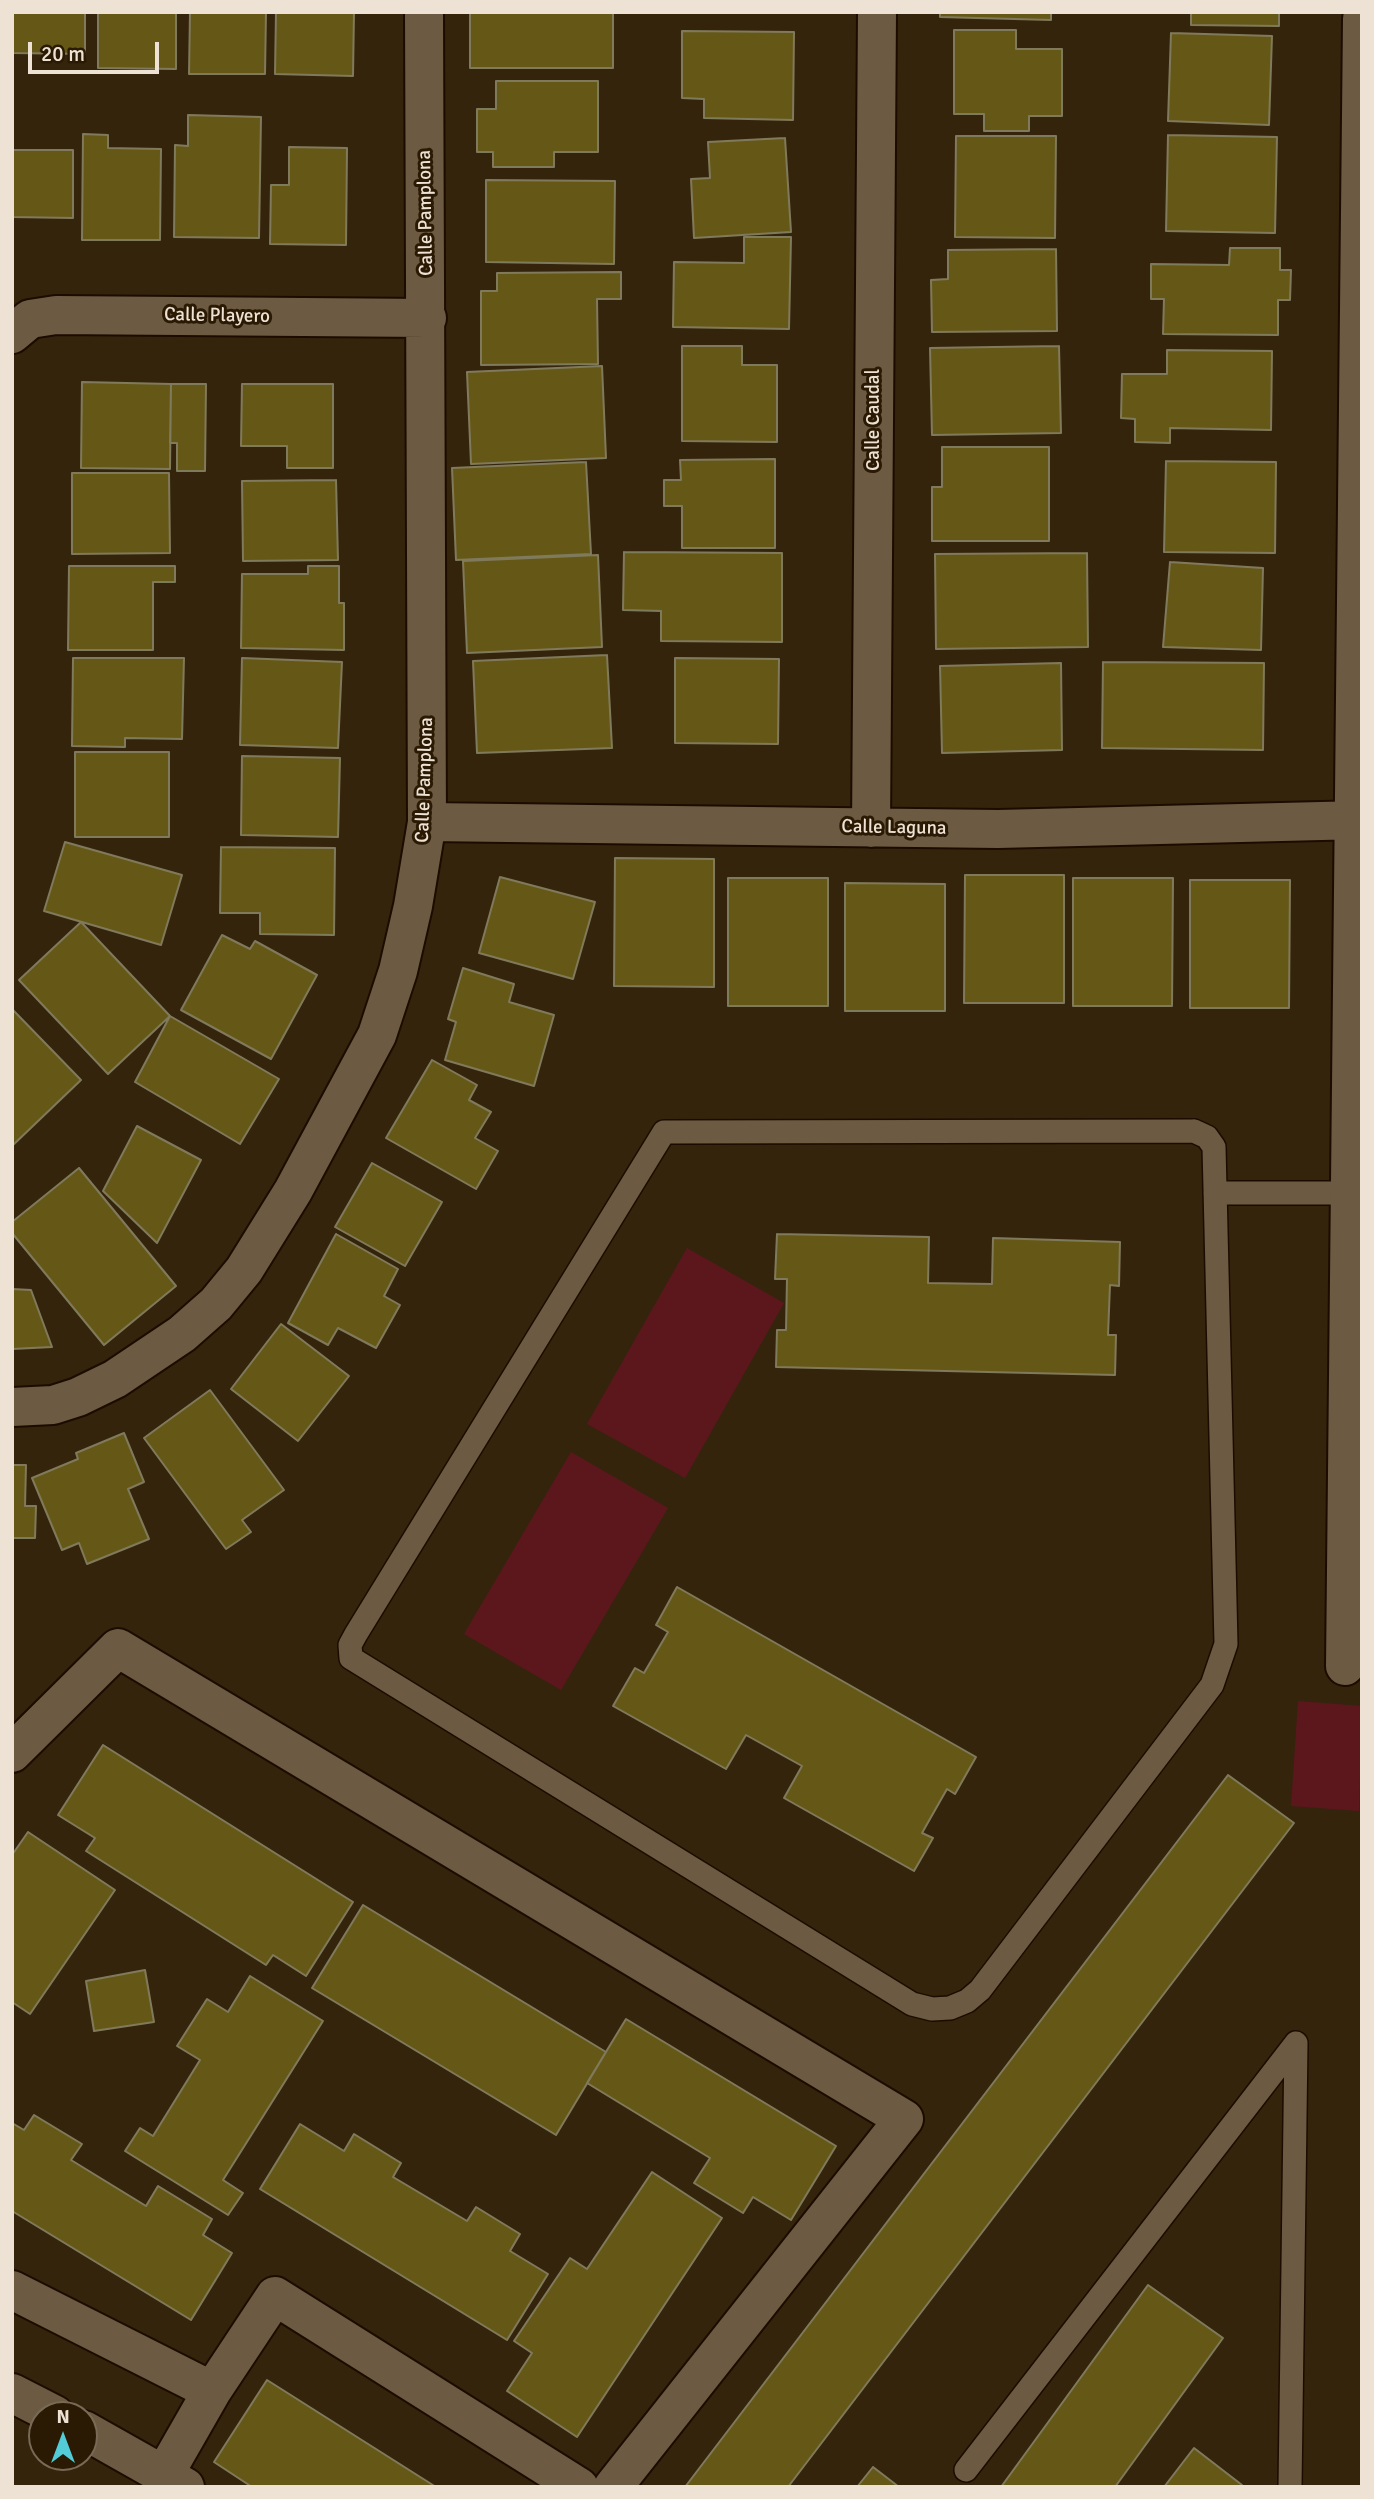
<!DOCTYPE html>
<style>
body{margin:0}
#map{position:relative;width:1374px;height:2499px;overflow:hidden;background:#35240c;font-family:Signika,sans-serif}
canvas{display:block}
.frame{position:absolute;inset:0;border:14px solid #ede2d4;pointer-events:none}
.north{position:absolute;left:28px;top:2401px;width:70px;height:70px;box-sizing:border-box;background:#2a1a04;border:2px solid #786a57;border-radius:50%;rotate:0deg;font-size:19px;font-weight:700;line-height:28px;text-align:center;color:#ede2d4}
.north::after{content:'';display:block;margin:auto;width:24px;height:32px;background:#52ccd6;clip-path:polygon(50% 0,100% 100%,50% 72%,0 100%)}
.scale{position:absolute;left:28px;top:42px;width:131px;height:32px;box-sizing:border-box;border:4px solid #ede2d4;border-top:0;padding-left:9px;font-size:21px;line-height:24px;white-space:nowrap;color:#ede2d4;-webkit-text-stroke:5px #2a1a04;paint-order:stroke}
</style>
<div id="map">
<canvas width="1374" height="2499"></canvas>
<div class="frame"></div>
<div class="north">N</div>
<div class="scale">20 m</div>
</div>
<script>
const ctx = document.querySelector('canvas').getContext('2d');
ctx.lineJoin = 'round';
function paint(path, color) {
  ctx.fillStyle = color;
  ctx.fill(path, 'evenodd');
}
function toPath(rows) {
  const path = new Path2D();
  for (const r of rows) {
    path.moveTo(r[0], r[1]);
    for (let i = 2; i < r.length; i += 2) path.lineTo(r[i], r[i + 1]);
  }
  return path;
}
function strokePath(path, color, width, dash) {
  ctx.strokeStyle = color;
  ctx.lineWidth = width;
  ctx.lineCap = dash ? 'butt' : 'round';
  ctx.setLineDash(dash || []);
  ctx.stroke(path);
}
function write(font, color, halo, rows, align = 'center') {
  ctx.font = font + ' Signika,sans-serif';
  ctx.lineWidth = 6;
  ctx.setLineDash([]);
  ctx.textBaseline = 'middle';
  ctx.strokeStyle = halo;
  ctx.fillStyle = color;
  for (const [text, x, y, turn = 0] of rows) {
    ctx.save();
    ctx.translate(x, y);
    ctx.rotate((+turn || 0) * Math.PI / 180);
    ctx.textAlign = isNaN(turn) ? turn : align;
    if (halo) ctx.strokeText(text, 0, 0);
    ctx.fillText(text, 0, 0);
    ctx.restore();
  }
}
paint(toPath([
 [687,1248,784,1303,685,1478,587,1424],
 [571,1452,668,1508,561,1690,464,1634],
 [1298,1701,1362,1706,1359,1811,1291,1806]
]), '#5c171d');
const building = toPath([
 [12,12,85,12,85,54,12,53,12,12],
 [98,12,176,12,176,69,98,68,98,12],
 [190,12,266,12,265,74,189,74,190,12],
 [276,12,354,12,353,76,275,74,276,12],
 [470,12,613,12,613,68,470,68,470,12],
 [940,12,1051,12,1051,20,940,17,940,12],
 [1191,12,1279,12,1279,26,1191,25,1191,12],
 [954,30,1016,30,1016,49,1062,49,1062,116,1029,116,1029,131,984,131,984,114,954,114,954,30],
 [682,31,794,32,793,120,704,118,704,99,682,98,682,31],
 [1171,33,1272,36,1269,125,1168,121,1171,33],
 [496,81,598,81,598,152,554,152,554,167,493,167,493,152,477,152,477,109,496,109,496,81],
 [188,115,261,117,259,238,174,237,175,145,188,146,188,115],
 [83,134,108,135,108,148,161,149,160,240,82,240,83,134],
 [1168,135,1277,137,1275,233,1166,231,1168,135],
 [956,136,1056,136,1055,238,955,237,956,136],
 [785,138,791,232,694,238,691,179,710,178,708,142,785,138],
 [289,147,347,148,346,245,270,244,271,185,289,185,289,147],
 [12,150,73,150,73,218,12,217,12,150],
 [486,180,615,181,614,264,486,262,486,180],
 [744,237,791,237,789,329,673,327,674,262,744,263,744,237],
 [1230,248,1280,248,1280,270,1291,270,1290,300,1278,300,1278,335,1163,334,1164,299,1151,299,1151,264,1229,265,1230,248],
 [1056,249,1057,331,932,332,931,280,948,279,948,250,1056,249],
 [621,272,621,299,597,299,598,364,481,365,481,291,497,291,497,273,621,272],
 [682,346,742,346,742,365,777,365,777,442,682,441,682,346],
 [1059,346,1061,433,932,435,930,348,1059,346],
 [1167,350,1272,351,1271,430,1170,428,1170,443,1135,442,1135,419,1121,418,1122,374,1167,374,1167,350],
 [602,366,606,458,471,464,467,372,602,366],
 [82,382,171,384,170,469,81,468,82,382],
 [171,384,206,384,205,471,177,471,177,443,170,443,171,384],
 [242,384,333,384,333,468,287,468,287,446,241,446,242,384],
 [942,447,1049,447,1049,541,932,541,932,487,942,487,942,447],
 [775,459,775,548,682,548,682,506,664,506,664,480,681,480,680,460,775,459],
 [1166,461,1276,462,1275,553,1164,552,1166,461],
 [586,462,591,554,456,560,452,468,586,462],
 [72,473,169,473,170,553,72,554,72,473],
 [336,480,338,560,243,561,242,481,336,480],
 [624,552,782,553,782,642,661,641,661,611,623,610,624,552],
 [1087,553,1088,647,936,649,935,554,1087,553],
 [598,555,602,647,467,653,463,561,598,555],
 [1170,562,1263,568,1261,650,1163,647,1170,562],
 [69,566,175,566,175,582,153,582,153,650,68,650,69,566],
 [308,566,339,566,339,603,344,603,344,650,241,648,242,574,308,574,308,566],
 [607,655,612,748,477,753,473,661,607,655],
 [73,658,184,658,182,739,125,738,125,747,72,746,73,658],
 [242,658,342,662,338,748,240,745,242,658],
 [675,658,779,659,778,744,675,743,675,658],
 [1103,662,1264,663,1263,750,1102,748,1103,662],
 [1061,663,1062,750,942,753,940,666,1061,663],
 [75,752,169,752,169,837,75,837,75,752],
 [242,756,340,758,338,837,241,835,242,756],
 [65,842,182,875,161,945,44,911,65,842],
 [221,847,335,848,334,935,260,934,260,913,220,913,221,847],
 [615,858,714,859,714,987,614,986,615,858],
 [965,875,1064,875,1064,1003,964,1003,965,875],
 [500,877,595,902,573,979,479,953,500,877],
 [728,878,828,878,828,1006,728,1006,728,878],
 [1073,878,1173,878,1172,1006,1073,1006,1073,878],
 [1190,880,1290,880,1289,1008,1190,1008,1190,880],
 [845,883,945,884,945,1011,845,1011,845,883],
 [81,922,170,1016,108,1074,19,980,81,922],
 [222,935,250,949,255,941,317,975,271,1059,181,1010,222,935],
 [463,968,514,984,509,1002,554,1015,534,1086,445,1060,456,1022,448,1019,463,968],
 [12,1009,81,1080,12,1146,12,1009],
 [170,1016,279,1079,240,1144,135,1082,170,1016],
 [432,1060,477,1085,469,1100,491,1112,475,1138,498,1151,476,1189,386,1138,432,1060],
 [137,1126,201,1160,157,1243,103,1191,137,1126],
 [372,1163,442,1202,405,1266,335,1227,372,1163],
 [79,1168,176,1286,104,1345,12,1233,12,1222,79,1168],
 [336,1234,398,1269,384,1296,400,1305,376,1348,338,1328,328,1345,288,1323,336,1234],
 [777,1234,929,1237,928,1283,992,1284,993,1238,1120,1242,1119,1286,1110,1285,1108,1335,1116,1335,1115,1375,776,1367,777,1330,786,1330,787,1279,775,1279,777,1234],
 [12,1289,31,1290,52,1347,12,1349,12,1289],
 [281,1324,349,1376,298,1441,231,1389,281,1324],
 [210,1390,284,1490,242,1520,251,1532,226,1549,144,1438,210,1390],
 [124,1433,144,1482,128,1489,149,1539,87,1564,79,1543,62,1550,32,1478,78,1459,76,1453,124,1433],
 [12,1465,26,1465,25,1506,36,1506,35,1538,12,1538,12,1465],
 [677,1587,976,1757,955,1794,947,1789,922,1833,933,1838,914,1871,784,1798,802,1766,746,1735,726,1769,613,1706,635,1668,644,1673,668,1632,656,1625,677,1587],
 [103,1745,353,1902,306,1976,273,1955,266,1965,86,1851,95,1838,58,1815,103,1745],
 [1228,1775,1294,1823,788,2487,685,2487,1228,1775],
 [28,1832,115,1890,30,2014,12,2002,12,1855,28,1832],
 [363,1905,606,2052,556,2135,312,1988,363,1905],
 [145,1970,154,2022,94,2031,86,1981,145,1970],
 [250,1976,323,2021,223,2180,243,2193,228,2215,125,2151,140,2128,153,2136,200,2060,177,2046,207,1999,228,2012,250,1976],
 [626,2019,836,2146,791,2220,753,2197,743,2213,694,2183,710,2158,587,2083,626,2019],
 [34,2115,82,2144,71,2160,146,2206,158,2186,212,2219,203,2235,232,2253,191,2320,12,2211,12,2123,24,2130,34,2115],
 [300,2124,344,2151,354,2134,401,2163,393,2177,467,2221,476,2207,520,2234,510,2251,548,2274,507,2340,260,2189,300,2124],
 [652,2172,722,2218,577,2437,507,2391,532,2353,514,2341,570,2258,587,2269,652,2172],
 [1148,2285,1223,2338,1115,2487,1001,2487,1148,2285],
 [267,2380,436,2487,252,2487,214,2462,267,2380],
 [1194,2448,1242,2485,1240,2487,1164,2487,1194,2448],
 [873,2467,899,2487,857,2487,873,2467]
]);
paint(building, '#655817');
strokePath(building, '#807a5c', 2);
const lane = toPath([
 [1194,1131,1207,1137,1214,1147,1226,1644,1212,1685,980,1990,967,2001,950,2008,932,2009,912,2004,351,1658,350,1645,356,1634,664,1132,1194,1131],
 [1215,1193,1350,1193],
 [966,2470,1296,2043,1290,2487]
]);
const street = toPath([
 [12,334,30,319,56,315,427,318],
 [427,822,998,829,1362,820],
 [871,828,877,12],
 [12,1407,53,1405,78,1397,115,1379,182,1334,216,1304,244,1270,293,1191,377,1035,398,971,413,906,427,822,424,12],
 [1345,1666,1362,19],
 [12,1753,118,1648,904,2119,613,2487],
 [12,2290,212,2391],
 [12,2393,55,2415],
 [84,2430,185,2487],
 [165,2473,212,2391,275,2296,579,2487]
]);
strokePath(lane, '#1c0c00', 26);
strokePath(street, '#1c0c00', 42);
strokePath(lane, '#6d5a42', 23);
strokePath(street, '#6d5a42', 38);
write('19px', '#ede2d4', '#2a1a04', [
 ["Calle Pamplona",426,213,-91],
 ["Calle Playero",217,316,1],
 ["Calle Caudal",874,420,-90],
 ["Calle Pamplona",425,780,-88],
 ["Calle Laguna",894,828,1]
]);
</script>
